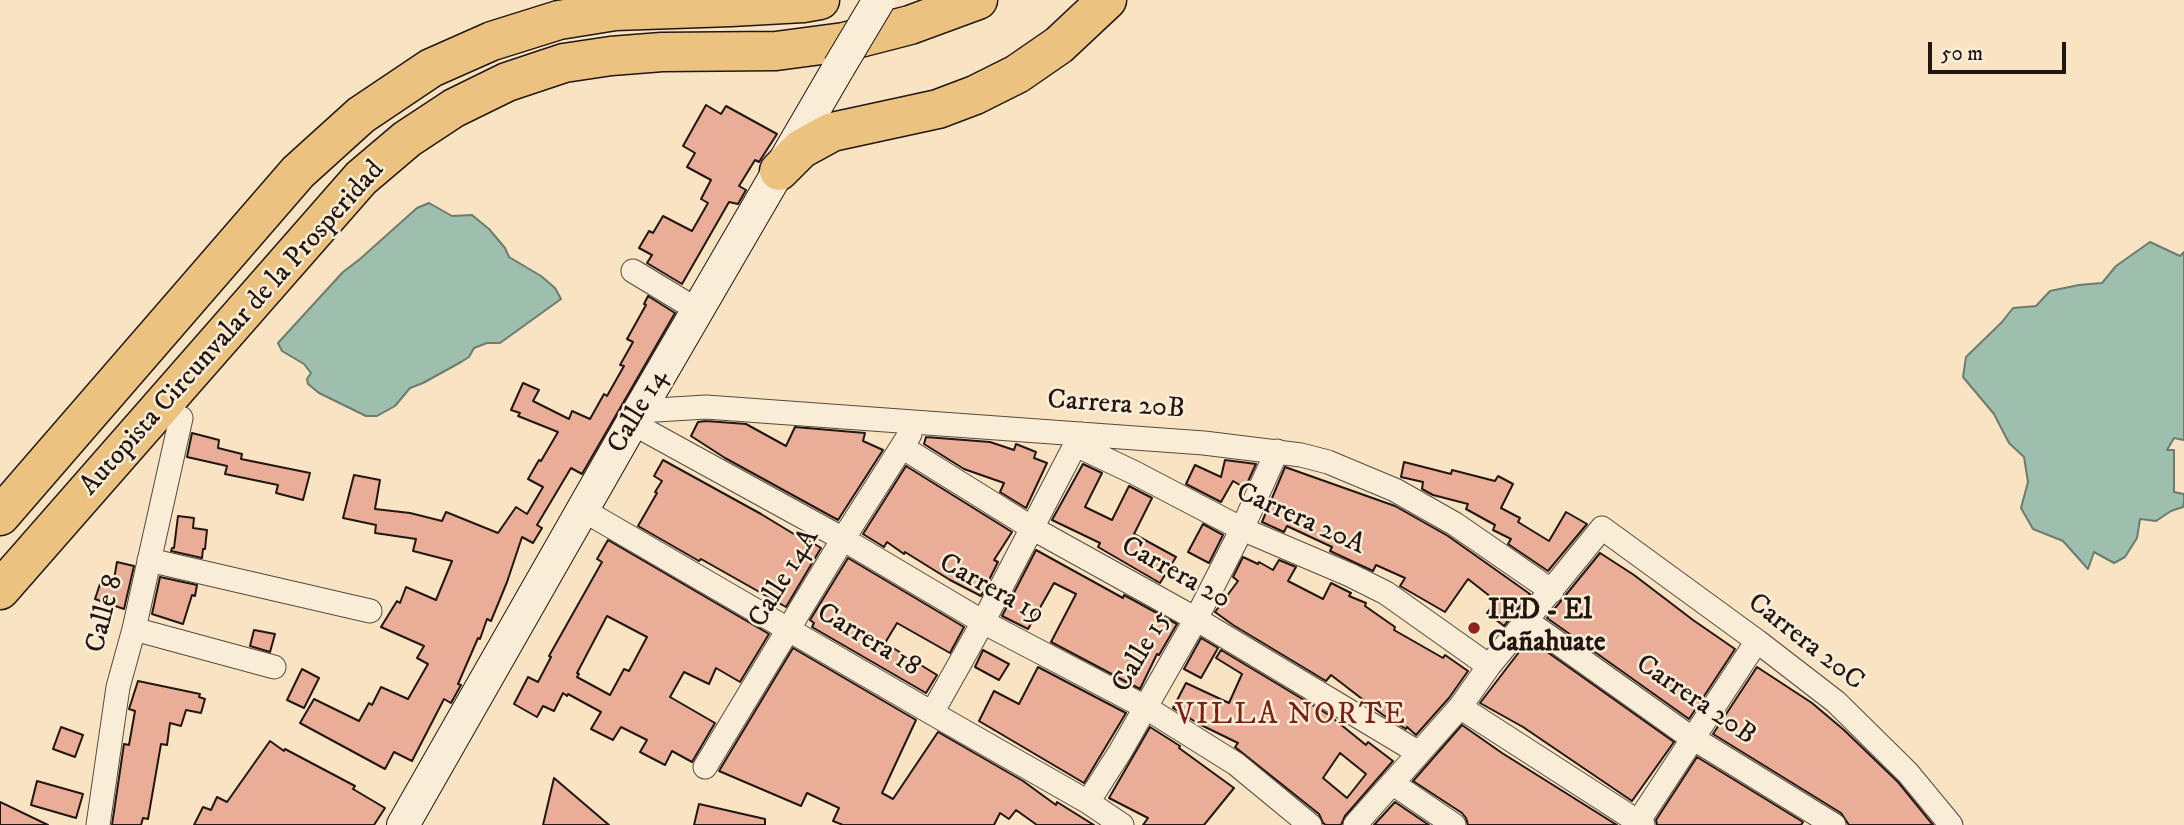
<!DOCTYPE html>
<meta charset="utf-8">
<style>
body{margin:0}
#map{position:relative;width:2184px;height:825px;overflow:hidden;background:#f8e3c2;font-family:"IM FELL DW Pica",serif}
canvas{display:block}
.scale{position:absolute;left:1928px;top:42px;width:138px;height:32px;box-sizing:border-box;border:4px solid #211612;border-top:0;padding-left:9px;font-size:21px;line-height:24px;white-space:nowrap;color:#211612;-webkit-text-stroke:5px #faedd7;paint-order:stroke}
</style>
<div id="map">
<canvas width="2184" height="825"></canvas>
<div class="scale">50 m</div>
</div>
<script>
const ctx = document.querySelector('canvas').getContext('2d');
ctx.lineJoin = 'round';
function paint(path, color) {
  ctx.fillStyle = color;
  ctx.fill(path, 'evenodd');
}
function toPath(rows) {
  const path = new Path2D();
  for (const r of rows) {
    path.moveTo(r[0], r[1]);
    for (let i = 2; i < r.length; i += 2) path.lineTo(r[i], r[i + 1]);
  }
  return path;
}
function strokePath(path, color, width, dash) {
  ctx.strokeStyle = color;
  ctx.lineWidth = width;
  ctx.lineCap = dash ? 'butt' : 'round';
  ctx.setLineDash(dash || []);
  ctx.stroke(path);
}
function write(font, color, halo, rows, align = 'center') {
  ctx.font = font + ' "IM FELL DW Pica",serif';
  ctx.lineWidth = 5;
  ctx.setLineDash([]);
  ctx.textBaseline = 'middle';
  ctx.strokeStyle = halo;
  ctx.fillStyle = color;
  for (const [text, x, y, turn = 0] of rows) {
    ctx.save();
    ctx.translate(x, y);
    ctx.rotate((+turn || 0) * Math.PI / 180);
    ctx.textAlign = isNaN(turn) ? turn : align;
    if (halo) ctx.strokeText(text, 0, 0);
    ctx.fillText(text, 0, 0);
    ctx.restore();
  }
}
const water = toPath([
 [429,203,452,216,472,215,489,229,505,248,509,257,541,276,555,288,561,299,500,343,487,343,474,348,469,357,461,362,423,383,410,388,395,406,377,416,366,416,319,393,308,384,307,379,311,373,304,364,282,351,278,343,343,272,360,259,417,208,429,203],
 [2150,242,2180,256,2184,252,2184,440,2174,438,2167,450,2174,450,2174,492,2184,494,2184,502,2183,507,2171,511,2156,521,2140,519,2137,538,2125,557,2114,563,2094,552,2088,569,2063,541,2033,529,2021,508,2028,482,2024,457,2009,443,1994,414,1963,377,1966,357,2002,322,2013,308,2036,306,2050,291,2079,285,2102,283,2116,266,2150,242]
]);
paint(water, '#9fbfae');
strokePath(water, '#6d7b70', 2);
const building = toPath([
 [706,105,721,114,726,106,777,134,759,162,755,160,739,186,746,190,738,204,729,202,682,284,647,263,652,255,639,248,649,231,653,233,663,216,692,231,708,203,701,199,711,180,687,167,695,153,683,146,706,105],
 [648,296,675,313,582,474,571,468,537,525,542,528,533,543,522,537,507,582,491,621,487,619,480,639,478,638,458,684,461,685,451,703,444,699,412,761,394,752,385,769,300,723,314,699,359,721,369,703,372,705,381,687,408,699,428,664,417,658,424,646,381,627,397,601,400,603,406,587,436,600,452,561,413,551,416,539,375,533,376,525,343,518,354,475,380,480,375,509,410,513,442,521,446,512,498,533,516,507,527,514,543,487,528,479,539,460,541,461,558,432,518,416,520,413,511,410,523,383,539,390,533,401,569,419,572,411,590,419,604,394,607,396,624,366,620,365,633,342,627,339,646,305,644,304,648,296],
 [706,421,746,424,786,446,795,427,865,433,863,441,883,450,838,520,725,458,691,436,698,422,706,421],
 [192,433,219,440,218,448,242,454,241,459,310,473,303,500,276,493,278,485,225,474,227,466,187,457,192,433],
 [926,437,990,442,1014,450,1016,444,1036,452,1034,458,1047,463,1026,508,1000,492,1004,483,964,469,924,444,926,437],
 [663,460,761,514,807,542,808,540,821,548,786,607,701,559,699,561,638,526,657,493,655,492,662,481,654,476,663,460],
 [1225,460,1256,464,1245,488,1233,481,1221,502,1186,484,1195,465,1221,477,1225,460],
 [1404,462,1451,474,1452,470,1495,481,1498,476,1513,484,1501,508,1520,518,1518,522,1549,541,1566,512,1587,524,1548,571,1508,544,1511,539,1493,530,1495,525,1466,509,1468,504,1433,495,1422,489,1423,482,1401,477,1404,462],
 [1083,464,1102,473,1085,507,1112,520,1129,486,1152,498,1134,534,1176,557,1160,583,1098,547,1100,543,1052,520,1083,464],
 [906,466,1012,532,994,560,998,562,981,596,950,580,905,552,904,554,887,542,884,547,863,534,906,466],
 [1285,467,1395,506,1448,536,1530,594,1504,626,1487,613,1496,601,1468,579,1445,612,1400,586,1405,578,1376,565,1373,571,1330,551,1332,547,1287,526,1284,532,1262,522,1285,467],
 [178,516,194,518,193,528,207,530,205,549,203,549,202,558,171,551,172,548,174,548,178,516],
 [1203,524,1223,535,1209,563,1188,552,1203,524],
 [608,540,769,634,740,682,716,668,709,684,684,672,670,697,715,723,692,762,672,751,665,765,640,752,647,740,621,727,613,740,591,729,601,712,568,694,567,696,563,693,554,711,543,706,537,717,514,704,528,677,538,682,551,657,549,656,602,562,597,559,608,540],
 [607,616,647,637,629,671,624,669,610,695,577,677,579,674,577,673,607,616],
 [1036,550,1123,598,1124,595,1177,624,1159,655,1157,654,1140,689,1051,642,1076,594,1054,583,1028,629,1002,616,1036,550],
 [1600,553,1634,575,1693,620,1735,649,1689,719,1547,618,1600,553],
 [1243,557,1258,564,1259,562,1273,570,1279,560,1296,567,1288,581,1323,599,1331,583,1351,593,1349,596,1366,603,1365,606,1395,627,1394,630,1443,658,1445,655,1468,671,1449,698,1416,735,1407,727,1406,729,1383,715,1331,675,1326,681,1233,625,1215,612,1238,581,1233,577,1243,557],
 [848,558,964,627,950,653,897,623,885,643,937,675,926,693,812,627,814,623,810,620,848,558],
 [117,562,134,566,124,609,95,599,101,581,113,585,117,562],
 [160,577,197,585,195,596,192,595,183,624,152,614,160,577],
 [254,630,275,634,270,652,250,646,254,630],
 [1201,638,1218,648,1201,678,1184,669,1201,638],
 [1529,639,1674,742,1632,801,1523,727,1480,703,1529,639],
 [793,648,916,720,882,793,893,799,938,732,1023,781,1056,805,1057,802,1094,825,1037,825,1016,810,1009,819,1000,813,994,825,843,825,833,821,839,808,807,793,801,806,719,771,793,648],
 [983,650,1009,664,999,680,975,667,983,650],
 [1221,650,1329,715,1366,745,1368,742,1393,761,1345,816,1341,825,1326,825,1323,823,1319,814,1235,747,1238,743,1199,724,1173,708,1186,683,1229,703,1242,674,1216,658,1221,650],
 [1340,753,1366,774,1347,798,1323,778,1340,753],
 [1038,667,1126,713,1084,783,979,721,994,691,1019,704,1038,667],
 [1757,667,1812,703,1844,730,1898,782,1933,825,1849,825,1841,813,1713,734,1757,667],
 [302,669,319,678,304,708,287,700,302,669],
 [138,681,200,694,199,697,205,699,201,713,186,710,181,726,170,723,167,745,161,744,148,819,143,818,141,825,112,825,124,744,129,745,135,711,129,709,138,681],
 [1462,725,1502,753,1617,825,1468,825,1466,818,1462,813,1413,781,1462,725],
 [61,727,83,735,75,757,53,749,61,727],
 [1150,727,1180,746,1179,748,1234,788,1204,825,1143,825,1148,818,1109,798,1150,727],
 [270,741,284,751,285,749,355,786,353,789,385,808,374,825,194,825,203,807,211,810,217,797,227,802,270,741],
 [1697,757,1803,822,1801,825,1657,825,1656,820,1697,757],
 [554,778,609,825,543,825,554,778],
 [37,781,83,794,76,818,31,805,37,781],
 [0,802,48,825,0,825,0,802],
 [1395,802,1429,825,1374,825,1395,802],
 [699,804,765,819,765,825,694,825,699,804]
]);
paint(building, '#eaad97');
strokePath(building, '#211612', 2);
const street = toPath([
 [633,271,699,311],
 [640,411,706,407,1204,443,1301,455,1328,462,1395,490,1455,524,1552,591],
 [632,423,843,539,983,622,1145,707,1236,764,1310,825],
 [1076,445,1135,473,1242,529,1350,575,1386,593,1489,666],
 [902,447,1032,528,1196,619,1419,753],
 [583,510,932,713,1088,802,1122,825],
 [149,560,370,611],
 [1527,621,1683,732,1834,825],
 [134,629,274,667],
 [1460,707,1643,825],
 [932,713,983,622,1081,434],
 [705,767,843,539,910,434],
 [1392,783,1454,825],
 [1088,802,1120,752,1196,619,1242,529,1277,451],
 [98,825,118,687,134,629,181,418],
 [1355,825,1460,707,1489,666,1602,528,1757,641,1836,702,1908,773,1951,825],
 [1636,825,1757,641]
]);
const secondary = toPath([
 [403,825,632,423,839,67]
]);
const highway = toPath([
 [779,171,801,149,832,132,938,109,975,95,1017,74,1059,45,1107,0],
 [0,516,298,172,361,115,431,68,492,41,559,20,615,11,731,7,803,3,820,0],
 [0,590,361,178,407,139,454,108,507,82,564,63,611,56,662,52,776,51,844,42,910,25,978,0]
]);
strokePath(street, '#57493e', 25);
strokePath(secondary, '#211612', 34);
strokePath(highway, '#211612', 41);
strokePath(street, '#faedd7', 23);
strokePath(secondary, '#faedd7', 32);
strokePath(highway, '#ecc281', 38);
const secondaryBridge = toPath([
 [839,67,879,0]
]);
strokePath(secondaryBridge, '#211612', 34, []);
strokePath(secondaryBridge, '#faedd7', 32);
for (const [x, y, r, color] of [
 [1474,628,7,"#8f2418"]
]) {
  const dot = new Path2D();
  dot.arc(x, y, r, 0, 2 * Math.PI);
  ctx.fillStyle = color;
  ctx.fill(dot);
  strokePath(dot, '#faedd7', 2.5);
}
write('28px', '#211612', '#faedd7', [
 ["Autopista Circunvalar de la Prosperidad",233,329,-48],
 ["Carrera 20B",1116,406,4],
 ["Calle 14",639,412,-60],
 ["Carrera 20A",1300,520,24],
 ["Carrera 20",1175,574,29],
 ["Calle 14A",785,579,-59],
 ["Carrera 19",991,590,29],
 ["Calle 8",106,614,-76],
 ["Carrera 18",868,641,31],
 ["Carrera 20C",1805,643,38],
 ["Calle 15",1143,652,-60],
 ["Carrera 20B",1695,701,34]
]);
write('bold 28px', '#211612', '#faedd7', [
 ["IED - El",1488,612],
 ["Cañahuate",1488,644]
], 'left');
ctx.letterSpacing = '2px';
write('30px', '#7a1f14', '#faedd7', [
 ["VILLA NORTE",1291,717]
]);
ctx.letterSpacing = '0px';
</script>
